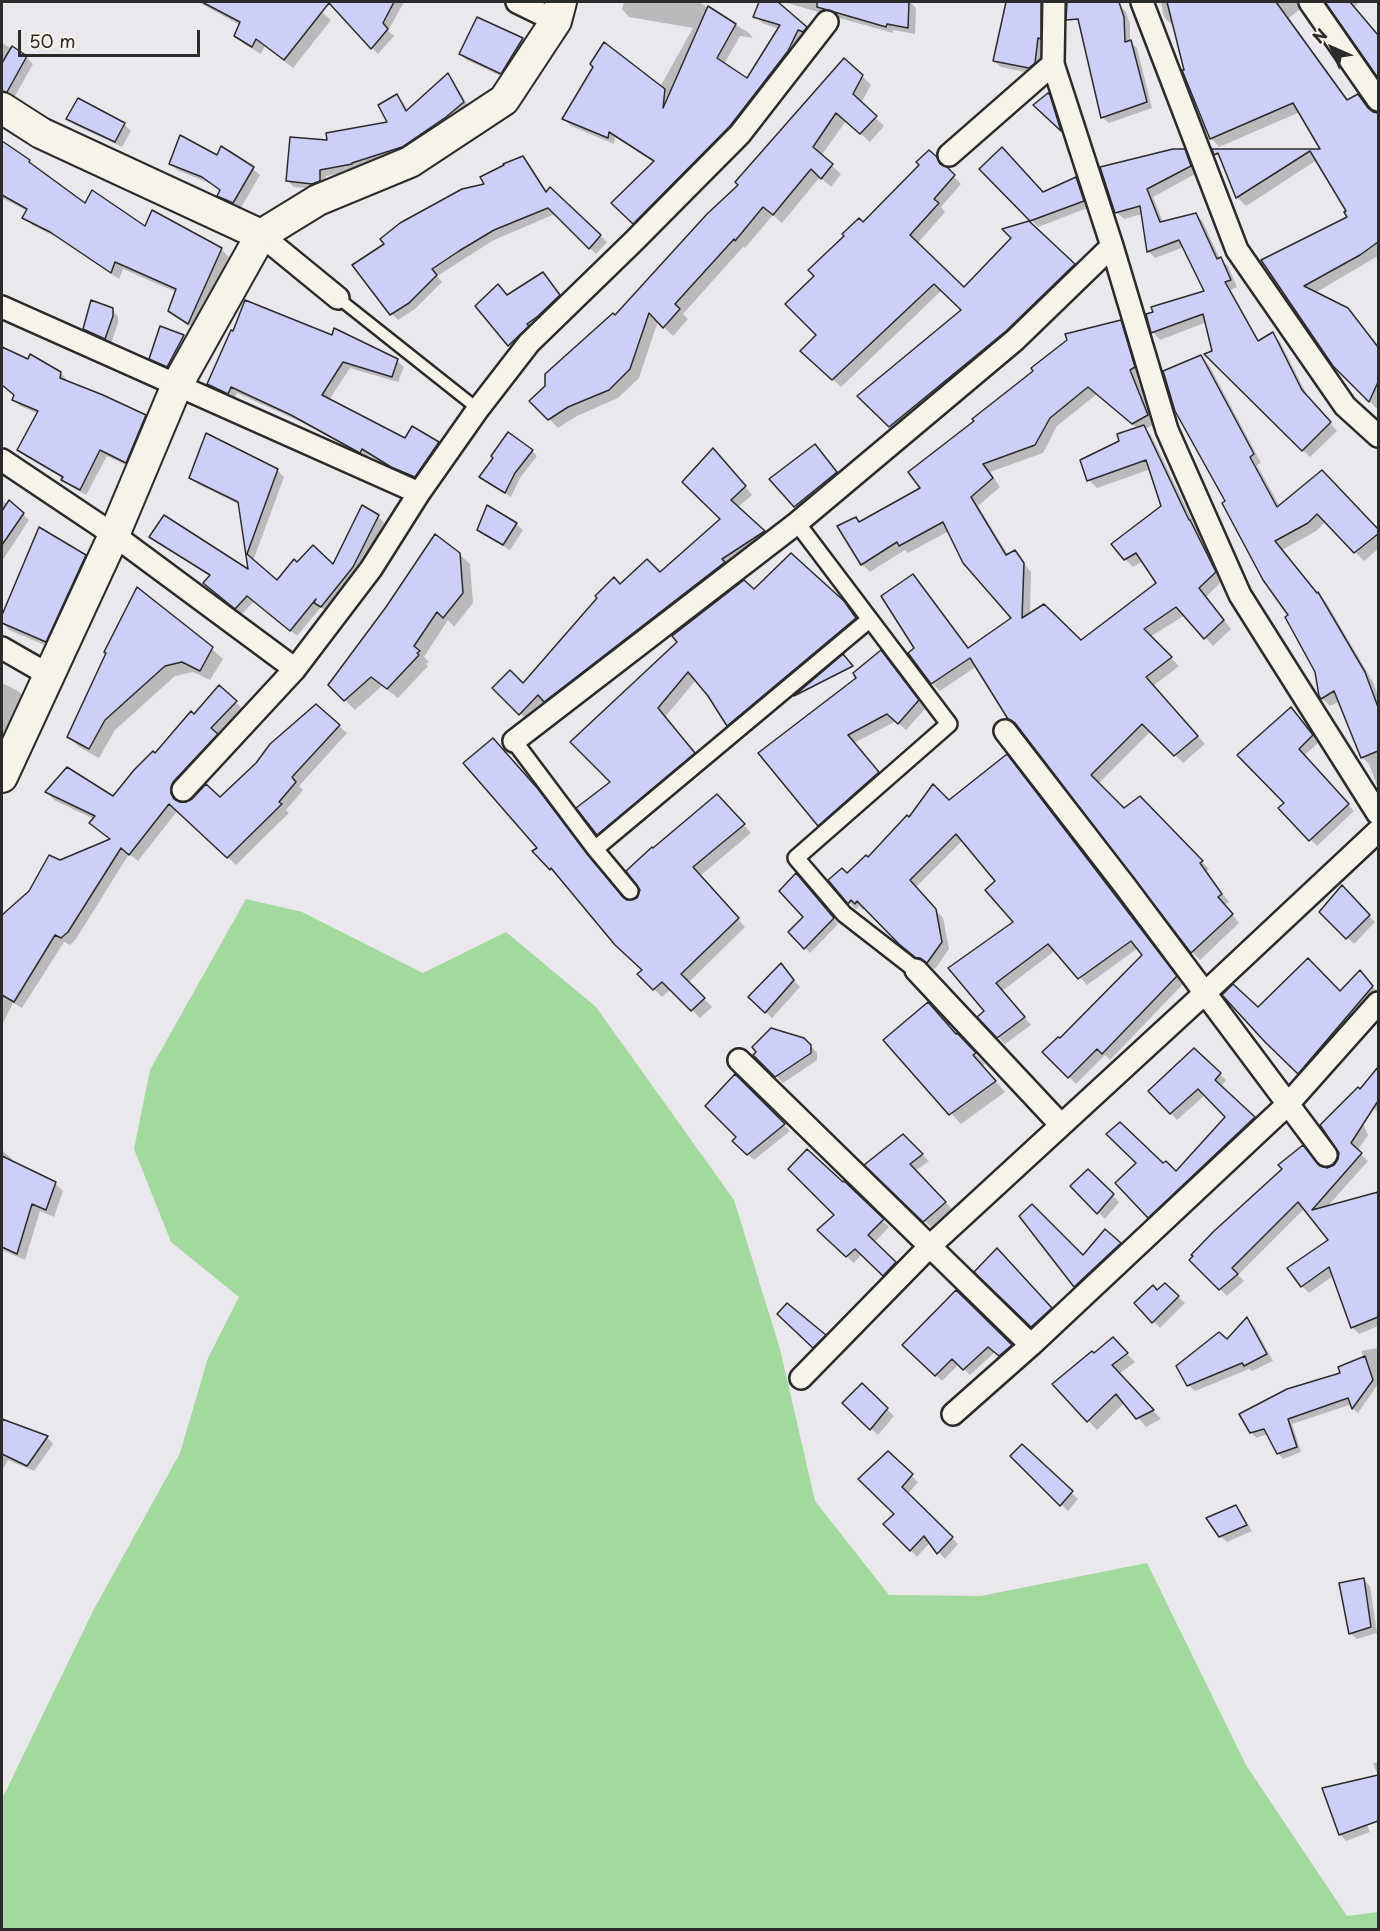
<!DOCTYPE html>
<style>
body{margin:0}
#map{position:relative;width:1380px;height:1931px;overflow:hidden;background:#eae8ec;font-family:"Playpen Sans",sans-serif}
canvas{display:block}
.frame{position:absolute;inset:0;border:3px solid #2b2b2b;pointer-events:none}
.north{position:absolute;left:1302px;top:18px;width:60px;height:60px;-webkit-text-stroke:4px #f7f3e8;paint-order:stroke;rotate:315deg;font-size:16px;font-weight:700;line-height:24px;text-align:center;color:#2b2b2b}
.north::after{content:'';display:block;margin:auto;width:21px;height:27px;background:#2b2b2b;clip-path:polygon(50% 0,100% 100%,50% 72%,0 100%)}
.scale{position:absolute;left:18px;top:30px;width:182px;height:27px;box-sizing:border-box;border:3px solid #2b2b2b;border-top:0;padding-left:8px;font-size:18px;line-height:21px;white-space:nowrap;color:#2b2b2b;-webkit-text-stroke:4px #f7f3e8;paint-order:stroke}
</style>
<div id="map">
<canvas width="1380" height="1931"></canvas>
<div class="frame"></div>
<div class="north">N</div>
<div class="scale">50 m</div>
</div>
<script>
const ctx = document.querySelector('canvas').getContext('2d');
ctx.lineJoin = 'round';
function paint(path, color) {
  ctx.fillStyle = color;
  ctx.fill(path, 'evenodd');
}
function toPath(rows) {
  const path = new Path2D();
  for (const r of rows) {
    path.moveTo(r[0], r[1]);
    for (let i = 2; i < r.length; i += 2) path.lineTo(r[i], r[i + 1]);
  }
  return path;
}
function strokePath(path, color, width, dash) {
  ctx.strokeStyle = color;
  ctx.lineWidth = width;
  ctx.lineCap = dash ? 'butt' : 'round';
  ctx.setLineDash(dash || []);
  ctx.stroke(path);
}
paint(toPath([
 [246,899,302,912,423,973,506,932,596,1007,734,1200,780,1349,815,1501,889,1595,981,1596,1147,1563,1246,1765,1347,1916,1378,1912,1378,1929,2,1929,2,1799,93,1611,180,1453,208,1358,239,1297,171,1242,134,1149,150,1070]
]), '#a2d99d');
paint(toPath([
 [198,2,310,2,331,20,293,68,265,46,261,54,244,44,235,35,240,25],
 [364,2,404,2,388,31,394,36,378,54,346,19],
 [624,2,699,2,749,33,753,38,740,36,724,64,748,80,779,29,762,23,755,16,760,2,775,2,813,35,795,58,641,230,613,203,655,162,615,137,614,144,571,126,564,119,660,87,693,28,629,17,622,9],
 [783,2,910,2,916,8,915,34,893,30,893,33],
 [1008,2,1050,2,1041,69,1035,74,1001,67,994,61],
 [1161,2,1309,2,1289,18,1349,101,1361,107,1378,131,1378,256,1315,293,1356,319,1378,347,1378,410,1334,365,1264,264,1349,217,1317,160,1246,206,1237,197,1223,162,1214,151,1322,151,1300,112,1219,147,1211,138,1186,71,1174,25,1172,25,1164,17],
 [1327,2,1360,2,1354,7,1378,36,1378,76],
 [1119,5,1126,12,1130,24,1130,42,1137,48,1152,108,1109,123,1102,117],
 [522,40,528,46,507,79,467,60,460,54],
 [2,43,26,57,33,64,15,96,2,89],
 [448,75,454,81,469,108,408,152,357,170,326,176,325,187,319,189,294,187,288,181,329,141,389,123,397,96,403,102,408,111],
 [862,76,871,85,861,103,884,126,870,142,846,121,821,156,841,174,831,187,820,177,782,223,773,215,745,248,743,247,683,314,688,319,673,336,658,321,639,378,618,398,577,416,558,428,532,401,615,317],
 [68,119,124,124,131,131,122,147,75,125],
 [2,142,86,205,146,228,221,249,229,257,196,330,178,318,170,310,176,292,123,269,119,279,60,239,32,225,24,217,27,211,2,198],
 [1184,151,1192,159,1197,173,1153,197,1163,222,1196,214,1203,222,1220,259,1228,266,1237,287,1231,290,1260,342,1272,334,1280,342,1309,399,1337,431,1310,457,1207,354,1214,351,1207,322,1160,340,1153,332,1206,291,1184,247,1155,258,1148,251,1143,214,1124,219,1116,212],
 [929,152,961,184,941,207,945,212,917,244,964,289,1074,265,1081,272,898,434,860,396,963,310,942,290,841,387,810,358,818,335,816,276,863,224,921,166],
 [218,157,253,169,260,175,240,209,225,202,219,195,221,191,211,184,177,170,171,164],
 [522,157,529,164,547,193,550,189,607,242,596,254,555,214,494,240,437,276,442,282,415,309,398,320,392,314,486,185],
 [981,169,1043,193,1076,179,1082,185,1090,207,1038,227],
 [543,273,565,303,515,352,477,306,507,296],
 [112,310,118,316,118,323,111,344,91,335,84,329],
 [1120,322,1128,330,1142,375,1137,378,1155,424,1145,429,1151,435,1195,526,1198,529,1223,580,1206,597,1231,629,1213,646,1185,615,1150,637,1179,666,1153,686,1205,744,1183,763,1151,731,1098,784,1124,810,1140,798,1209,869,1206,872,1229,902,1225,905,1239,923,1200,960,1192,952,1021,729,1009,718,977,666,940,691,932,683,913,576,921,584,969,649,1013,618,949,531,908,553,905,550,870,572,862,564,860,523,923,488],
 [1097,394,1138,429,1121,442,1082,461,1089,480,1097,488,1151,469,1163,507,1125,559,1133,567,1143,561,1159,583,1081,642,1030,615,1031,572,1014,552,1008,555,978,506,1000,487,990,472,1043,453,1057,426],
 [232,332,397,361,404,367,398,382,350,368,329,400,406,440,413,428,438,443,445,450,422,483,399,473,369,455,367,458,299,421,237,393,234,399,215,390,208,384],
 [183,336,189,342,174,372,157,365,151,358],
 [2,349,61,373,67,380,66,382,145,417,151,423,132,468,107,456,86,495,70,486,64,479,25,456,18,450,39,414,20,406,14,400,16,396,2,385],
 [1201,357,1209,365,1261,463,1257,465,1280,507,1322,472,1378,531,1378,549,1364,561,1326,521,1316,531,1282,550,1317,594,1326,602,1373,682,1378,695,1378,788,1369,764,1362,757,1340,701,1330,706,1322,698,1316,671,1290,615,1227,502],
 [532,451,537,456,520,478,511,497,486,482,481,477],
 [821,452,842,480,801,513,795,506],
 [720,457,752,495,737,508,771,539,553,708,546,702,528,721,495,688,523,686,621,586,660,574,722,519],
 [277,470,284,477,253,561,277,582,297,564,333,567,378,516,384,523,359,574,328,612,321,607,297,636,254,601,242,614,211,589,211,577,158,543,151,537,250,572,240,505,198,484,191,478],
 [2,501,23,514,29,520,2,561],
 [516,524,523,530,510,550,485,536,478,530],
 [40,529,85,556,94,565,54,649,9,630,2,622],
 [459,554,470,564,473,603,454,627,448,620,424,657,429,662,426,664,428,666,398,698,382,686,355,710,340,695],
 [138,590,212,649,223,659,210,680,193,672,175,676,115,730,99,758,79,747,69,737],
 [754,591,843,602,863,626,736,733,728,725,696,680,665,717,701,762,606,842,598,834,613,782,572,742],
 [888,659,925,709,906,730,896,721,854,743,886,781,827,833,760,753],
 [2,683,18,691,25,697,2,743],
 [219,687,244,710,218,736,224,742,178,796,179,804,220,799,316,706,347,733,299,786,303,790,286,810,289,813,236,865,178,810,138,861,129,854,76,939,70,945,64,942,22,1008,13,1003,2,1025,2,917,30,892,60,861,112,840,99,830,94,819,54,800,47,792,113,798,195,716],
 [1297,715,1319,742,1304,756,1354,811,1317,846,1280,808,1286,803],
 [500,748,546,799,595,865,625,900,638,899,725,804,751,833,700,876,745,927,688,983,712,1007,700,1018,671,989,662,997,639,974,643,970,534,851,539,848],
 [1014,763,1183,984,1110,1060,1105,1055,1076,1084,1044,1052,1060,1040,1144,955,1138,948,1087,985,1056,950,1002,991,1031,1025,1005,1044,979,1017,986,1011,1016,922,997,881,963,840,915,888,943,918,949,949,935,969,929,965,925,964,908,951,865,907,863,910,859,906,856,909,849,902,847,875,868,859,909,819,949,802],
 [801,880,838,924,810,953,790,932,805,917],
 [1342,888,1375,922,1354,944,1321,912],
 [787,972,800,987,772,1018,750,997],
 [1366,978,1378,993,1305,1079,1266,1041,1258,1009,1340,993],
 [956,1035,985,1064,982,1066,1005,1092,961,1124,885,1041],
 [804,1039,817,1053,817,1060,783,1083,755,1055],
 [1194,1050,1226,1080,1221,1087,1260,1124,1156,1223,1117,1183,1163,1165,1176,1173,1227,1117,1205,1095,1177,1120,1151,1091],
 [1378,1069,1378,1113,1360,1092],
 [735,1076,790,1131,754,1160,740,1147],
 [1355,1107,1368,1135,1357,1151,1368,1161,1327,1207,1378,1193,1378,1326,1359,1334,1352,1327,1333,1276,1309,1293,1302,1286,1330,1240,1305,1208,1238,1275,1244,1281,1227,1296,1191,1260,1321,1168,1327,1169,1335,1166,1339,1160],
 [903,1136,929,1161,915,1171,952,1209,931,1227,867,1165],
 [2,1150,12,1159,11,1162,55,1183,63,1191,54,1217,40,1211,25,1260,2,1250],
 [1088,1171,1119,1202,1105,1219,1072,1186],
 [844,1183,889,1227,874,1243,901,1270,890,1281,862,1254,854,1263,825,1237,837,1215],
 [1021,1216,1083,1257,1105,1231,1125,1250,1080,1292],
 [997,1250,1057,1315,1039,1333,976,1272],
 [1165,1285,1185,1303,1160,1328,1136,1303,1158,1292],
 [956,1292,1017,1351,1006,1361,995,1352,970,1375,959,1364,942,1381,904,1345],
 [779,1314,825,1336,827,1338,816,1349],
 [1247,1319,1254,1326,1273,1361,1252,1371,1249,1369,1195,1391,1188,1385],
 [1113,1339,1135,1362,1119,1374,1161,1419,1146,1427,1125,1402,1097,1430,1054,1384,1094,1355],
 [1378,1348,1378,1384,1358,1413,1353,1409,1352,1404,1292,1424,1301,1452,1283,1459,1278,1453,1268,1434,1256,1438,1251,1432,1364,1358,1361,1351],
 [862,1385,894,1416,878,1435,845,1403],
 [2,1421,47,1437,53,1444,34,1471,8,1460,2,1471],
 [1022,1446,1078,1499,1068,1511,1013,1456],
 [888,1453,918,1482,908,1494,958,1544,945,1559,930,1542,917,1557,885,1524,896,1514],
 [1236,1507,1242,1514,1252,1531,1227,1542,1220,1536],
 [1364,1580,1370,1586,1377,1633,1357,1639,1350,1633],
 [1378,1762,1378,1776,1373,1763],
 [1378,1777,1378,1806,1361,1810,1370,1832,1346,1841,1340,1834,1324,1789]
]), '#0003');
const building = toPath([
 [202,2,394,2,383,23,388,29,371,49,329,3,284,60,256,39,252,47,234,36,240,22,202,2],
 [759,2,778,2,807,27,803,32,798,30,788,51,730,126,633,224,611,203,654,161,609,132,608,138,562,119,593,67,590,64,604,42,665,89,663,108,708,6,736,24,717,58,747,78,780,25,753,17,759,2],
 [817,2,909,2,908,28,887,24,886,27,817,7,817,2],
 [1006,2,1041,2,1041,39,1038,38,1035,63,1029,68,993,61,1006,2],
 [1067,2,1119,2,1124,17,1125,42,1131,40,1147,102,1101,118,1078,19,1066,20,1067,2],
 [1167,2,1276,2,1347,100,1358,94,1368,108,1373,112,1378,113,1378,242,1360,255,1304,286,1348,308,1378,347,1378,382,1369,402,1333,366,1261,260,1347,217,1344,212,1346,211,1310,151,1236,198,1218,153,1214,155,1212,149,1320,149,1293,103,1210,139,1182,70,1184,70,1167,2],
 [1325,2,1350,2,1378,35,1378,78,1325,2],
 [477,17,523,38,501,74,459,54,477,17],
 [12,46,27,56,7,92,2,91,2,63,12,46],
 [844,58,863,75,853,94,877,116,860,134,836,113,813,147,833,164,821,179,811,169,773,215,763,207,735,241,734,239,675,304,680,309,663,328,649,313,630,369,609,390,568,407,548,420,529,401,545,386,545,374,613,313,615,315,707,214,738,185,735,182,844,58],
 [448,73,464,102,446,117,402,147,352,163,352,164,320,170,320,181,312,184,286,181,290,137,327,140,326,133,387,122,378,105,397,94,406,111,448,73],
 [1048,93,1050,95,1061,131,1033,105,1048,93],
 [78,98,125,123,115,142,66,119,78,98],
 [180,135,217,155,221,146,254,167,233,203,217,196,220,190,202,177,169,164,180,135],
 [2,141,30,160,29,162,85,203,92,190,145,226,152,210,222,248,188,324,168,311,176,289,115,262,111,273,50,232,22,218,27,209,2,195,2,141],
 [1002,147,1043,192,1076,177,1084,201,1030,221,979,169,1002,147],
 [1173,149,1185,149,1191,166,1147,189,1160,222,1196,213,1217,259,1221,257,1231,280,1225,282,1258,341,1273,332,1302,390,1331,422,1302,451,1204,354,1212,351,1203,314,1151,333,1146,314,1153,312,1151,307,1204,291,1179,240,1147,252,1140,206,1115,213,1100,167,1173,149],
 [929,150,937,157,940,164,947,167,955,175,934,199,939,203,910,235,964,287,1011,238,1002,229,1029,221,1075,264,1006,331,889,427,857,396,961,310,934,284,832,380,800,351,816,335,785,304,814,276,808,270,844,236,842,234,859,218,863,222,919,165,916,162,929,150],
 [523,156,546,192,550,187,601,235,589,249,548,208,494,230,459,251,432,269,437,275,409,303,390,315,352,265,384,244,380,239,400,223,462,189,484,184,480,177,504,165,503,164,523,156],
 [543,272,560,295,538,316,527,324,529,326,508,346,475,306,498,284,507,295,543,272],
 [91,300,113,308,113,316,105,339,83,329,91,300],
 [245,300,332,335,334,328,398,359,392,377,343,362,322,395,405,438,412,426,439,442,415,477,391,467,362,449,360,453,358,452,291,415,231,387,228,394,207,384,231,330,233,331,245,300],
 [1121,320,1135,367,1130,370,1148,415,1132,424,1088,387,1050,418,1035,445,983,464,993,478,971,497,1006,555,1015,550,1024,563,1022,618,1044,604,1081,640,1156,583,1136,553,1124,560,1111,544,1161,506,1146,460,1087,481,1080,460,1119,441,1117,434,1144,425,1189,520,1190,520,1216,572,1199,588,1224,620,1204,639,1176,607,1144,629,1172,657,1146,677,1198,736,1174,756,1142,724,1091,775,1124,808,1140,796,1203,861,1200,863,1222,894,1218,897,1233,914,1191,953,1015,723,1008,719,970,658,931,684,908,653,914,648,881,596,913,574,968,648,1011,618,963,563,943,522,899,546,897,542,861,565,837,526,856,517,859,522,920,488,908,472,974,421,972,419,1033,371,1031,368,1067,340,1065,334,1121,320],
 [160,326,184,335,167,367,149,359,160,326],
 [2,347,28,359,30,354,61,372,60,378,103,395,146,415,126,463,100,450,80,490,61,480,63,477,17,450,38,411,12,400,14,395,2,385,2,347],
 [1201,355,1254,454,1250,457,1277,507,1322,470,1378,529,1378,534,1354,553,1317,514,1308,523,1275,541,1317,593,1318,592,1365,672,1378,707,1378,751,1361,758,1334,691,1321,699,1319,696,1315,672,1285,617,1288,615,1263,580,1222,503,1225,501,1175,411,1163,371,1201,355],
 [508,432,533,450,515,473,505,493,479,477,493,458,491,456,508,432],
 [206,433,278,469,247,554,277,580,294,559,297,562,313,545,333,564,362,505,379,515,353,567,321,607,314,603,316,599,290,631,247,596,235,609,203,583,210,575,149,537,164,515,248,569,238,502,189,478,206,433],
 [815,444,837,472,794,507,769,479,815,444],
 [713,448,746,486,731,500,765,531,722,559,725,562,544,702,538,695,519,715,492,688,510,670,523,683,597,598,595,596,614,577,620,584,647,559,660,572,720,519,682,482,713,448],
 [9,500,24,513,2,545,2,511,9,500],
 [487,505,517,523,503,545,477,530,487,505],
 [39,527,86,555,46,642,2,623,2,615,39,527],
 [435,534,460,553,463,593,443,618,437,612,414,646,420,651,417,653,419,655,387,689,371,677,344,701,328,685,386,607,435,534],
 [791,553,844,601,856,618,727,726,708,696,688,672,658,708,695,753,597,835,576,808,610,782,570,742,677,642,672,636,744,580,754,589,791,553],
 [137,587,213,647,200,671,182,662,165,666,105,720,89,749,67,737,106,653,104,652,137,587],
 [881,650,919,700,898,724,887,714,848,735,879,772,818,826,758,753,856,678,853,673,881,650],
 [843,654,853,666,794,696,843,654],
 [219,685,237,701,211,728,218,734,173,782,171,788,171,793,174,799,180,802,186,802,192,799,206,784,220,797,256,763,270,744,316,704,340,725,292,777,296,782,279,802,282,804,227,858,169,804,129,855,121,848,68,932,61,938,55,935,14,1002,2,995,2,915,29,891,49,855,60,860,110,839,89,823,95,816,45,792,67,767,113,796,134,770,153,751,155,753,191,711,194,714,219,685],
 [1291,707,1313,735,1299,749,1349,804,1309,841,1278,808,1284,803,1237,755,1291,707],
 [493,738,538,789,588,855,623,897,627,900,637,898,640,890,626,871,652,847,653,848,717,794,745,824,693,867,739,918,681,974,705,998,691,1011,662,982,653,990,637,974,642,970,615,945,551,868,550,870,532,851,537,848,463,763,493,738],
 [1007,754,1177,976,1102,1054,1097,1049,1068,1078,1042,1052,1058,1037,1060,1038,1142,955,1131,941,1078,979,1048,944,996,983,1025,1017,997,1038,977,1017,984,1011,948,968,1013,922,985,890,995,881,956,834,910,880,936,909,942,942,927,963,920,958,916,958,899,944,857,901,855,904,851,900,848,904,828,880,842,868,847,873,866,855,868,857,907,815,909,817,933,784,949,800,1007,754],
 [796,873,834,918,804,949,788,932,803,917,779,891,796,873],
 [1342,885,1370,915,1346,939,1319,912,1342,885],
 [1308,958,1340,991,1360,970,1373,986,1298,1074,1265,1042,1222,995,1233,984,1258,1007,1308,958],
 [781,963,794,980,765,1013,748,997,781,963],
 [928,1002,956,1034,957,1033,976,1053,973,1055,996,1081,949,1115,883,1040,928,1002],
 [771,1028,804,1038,811,1045,811,1053,775,1077,753,1055,756,1052,752,1047,771,1028],
 [1194,1048,1221,1073,1215,1080,1255,1117,1148,1218,1115,1183,1136,1163,1106,1134,1120,1122,1163,1163,1166,1161,1176,1171,1225,1117,1198,1089,1170,1114,1148,1091,1194,1048],
 [1378,1067,1378,1101,1351,1143,1362,1153,1312,1210,1378,1192,1378,1317,1351,1328,1329,1267,1301,1287,1287,1268,1328,1240,1298,1202,1232,1268,1238,1274,1219,1290,1189,1260,1193,1256,1191,1255,1213,1232,1282,1169,1278,1165,1303,1145,1320,1166,1327,1168,1334,1165,1338,1159,1339,1153,1320,1125,1358,1087,1360,1089,1378,1067],
 [735,1074,785,1124,747,1155,732,1141,736,1137,705,1106,735,1074],
 [903,1134,923,1154,910,1164,946,1202,923,1222,864,1165,903,1134],
 [807,1149,843,1182,844,1181,884,1219,868,1235,896,1262,883,1276,855,1249,846,1257,817,1230,834,1215,788,1169,807,1149],
 [2,1156,56,1182,46,1210,32,1204,17,1254,2,1247,2,1156],
 [1088,1169,1114,1194,1097,1214,1070,1186,1088,1169],
 [1032,1204,1083,1255,1105,1229,1121,1243,1074,1287,1019,1216,1032,1204],
 [997,1248,1052,1308,1031,1327,974,1272,997,1248],
 [1165,1283,1179,1296,1152,1323,1134,1303,1153,1285,1157,1290,1165,1283],
 [956,1290,1012,1345,999,1356,988,1347,963,1370,952,1359,935,1376,902,1345,956,1290],
 [787,1303,826,1335,813,1348,777,1314,787,1303],
 [1247,1317,1267,1354,1244,1366,1242,1363,1187,1386,1176,1366,1219,1332,1227,1339,1247,1317],
 [1113,1337,1128,1353,1112,1365,1154,1410,1136,1419,1116,1394,1087,1422,1052,1384,1092,1351,1094,1353,1113,1337],
 [1365,1356,1373,1380,1352,1409,1348,1398,1288,1419,1297,1447,1277,1454,1264,1429,1250,1433,1239,1414,1287,1389,1340,1373,1338,1367,1365,1356],
 [862,1383,888,1408,870,1430,842,1403,862,1383],
 [2,1419,48,1436,27,1466,2,1454,2,1419],
 [1022,1444,1073,1491,1060,1506,1010,1456,1022,1444],
 [888,1451,913,1474,902,1487,953,1537,937,1554,924,1536,910,1551,883,1524,894,1514,858,1479,888,1451],
 [1236,1505,1247,1525,1219,1537,1206,1518,1236,1505],
 [1364,1578,1371,1627,1349,1634,1339,1583,1364,1578],
 [1378,1775,1378,1821,1339,1835,1322,1788,1378,1775]
]);
paint(building, '#cccff7');
strokePath(building, '#2b2b2b', 1.5);
const service = toPath([
 [338,298,478,409]
]);
const pedestrian = toPath([
 [797,523,949,724,796,858,844,914,916,970],
 [514,741,595,849,630,891],
 [595,849,869,620]
]);
const minor = toPath([
 [517,2,556,21],
 [1054,2,1053,64,1112,246,1167,430,1240,595,1378,814],
 [1142,2,1237,250,1345,406,1378,436],
 [1310,2,1378,100],
 [949,155,1053,64],
 [261,235,338,298],
 [2,307,419,493],
 [2,460,114,535,295,669],
 [2,648,49,675],
 [1005,731,1125,886,1326,1155],
 [514,741,797,523,1015,340,1112,246],
 [183,790,295,669,371,569,419,493,478,409,529,343,633,242,740,134,827,22],
 [916,970,1061,1125],
 [739,1060,1031,1345],
 [801,1378,930,1246,1205,993,1378,831],
 [953,1414,1031,1345,1288,1104,1378,1003]
]);
const secondary = toPath([
 [2,108,41,133,261,235],
 [2,777,114,535,177,385,261,235,318,200,410,162,504,100,556,21,561,2]
]);
strokePath(service, '#2b2b2b', 15);
strokePath(pedestrian, '#2b2b2b', 20);
strokePath(minor, '#2b2b2b', 26);
strokePath(secondary, '#2b2b2b', 34);
strokePath(service, '#f7f3e8', 10);
strokePath(pedestrian, '#f7f3e8', 15);
strokePath(minor, '#f7f3e8', 21);
strokePath(secondary, '#f7f3e8', 30);
</script>
